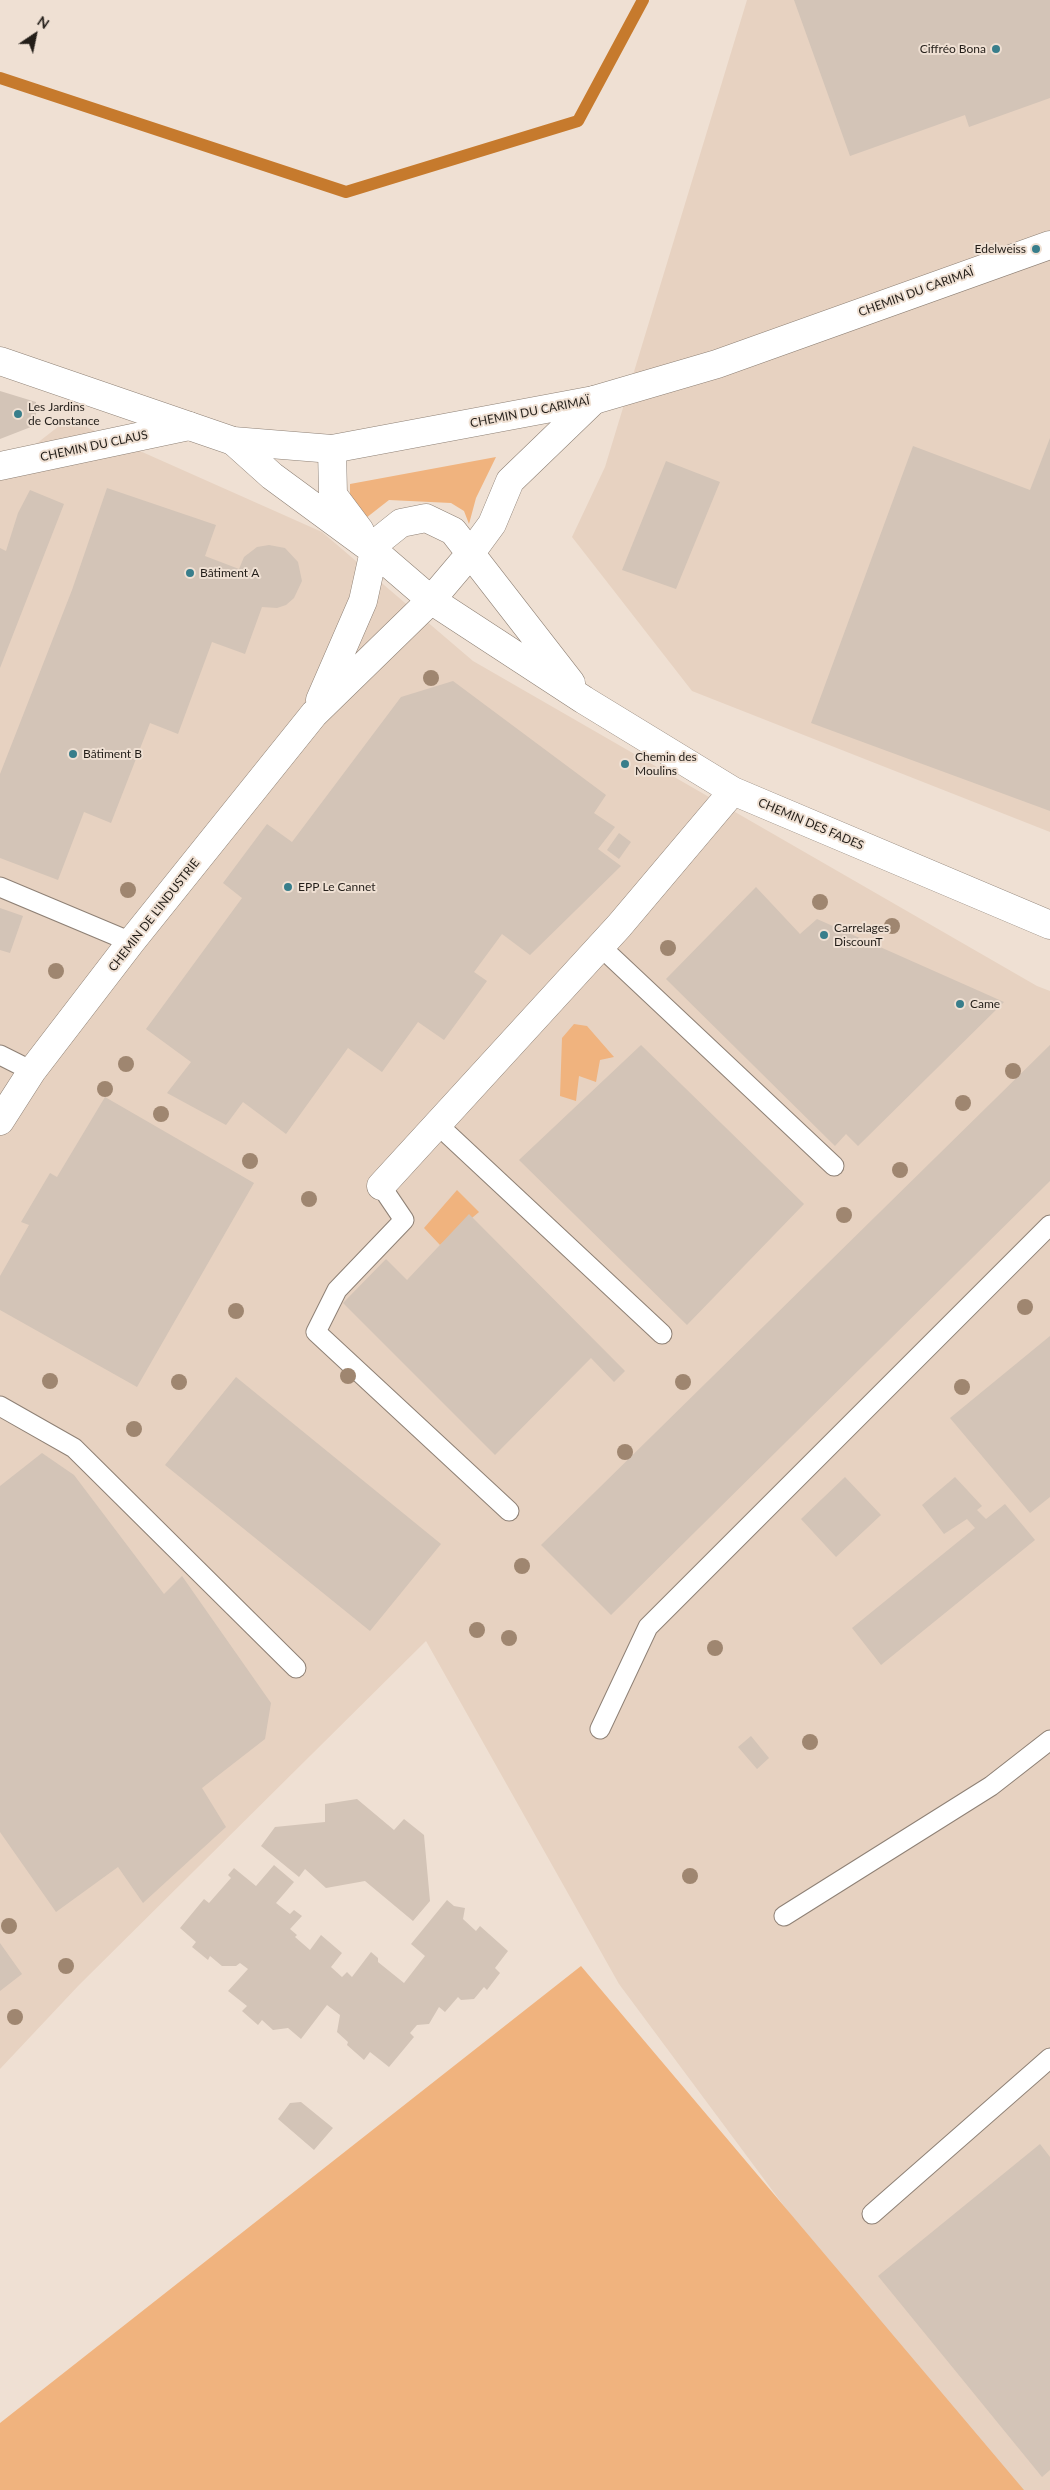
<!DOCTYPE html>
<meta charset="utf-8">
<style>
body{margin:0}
#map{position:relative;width:1050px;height:2490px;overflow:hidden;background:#efe0d3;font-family:Lato,sans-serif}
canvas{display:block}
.north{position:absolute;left:10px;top:10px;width:50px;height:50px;-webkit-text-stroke:4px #efe0d3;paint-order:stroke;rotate:34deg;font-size:14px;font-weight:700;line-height:20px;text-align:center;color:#231e19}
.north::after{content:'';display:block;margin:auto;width:18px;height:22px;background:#231e19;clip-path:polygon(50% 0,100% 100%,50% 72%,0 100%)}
</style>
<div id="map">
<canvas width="1050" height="2490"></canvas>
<div class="north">N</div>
</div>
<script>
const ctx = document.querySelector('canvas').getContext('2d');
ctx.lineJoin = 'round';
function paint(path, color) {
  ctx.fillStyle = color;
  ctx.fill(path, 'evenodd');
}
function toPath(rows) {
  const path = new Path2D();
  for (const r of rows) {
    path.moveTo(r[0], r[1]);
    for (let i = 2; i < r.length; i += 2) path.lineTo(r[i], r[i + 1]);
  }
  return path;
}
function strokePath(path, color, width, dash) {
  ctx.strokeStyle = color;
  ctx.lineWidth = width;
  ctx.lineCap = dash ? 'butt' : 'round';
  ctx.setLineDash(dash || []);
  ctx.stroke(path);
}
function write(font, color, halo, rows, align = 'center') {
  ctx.font = font + ' Lato,sans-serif';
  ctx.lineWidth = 4;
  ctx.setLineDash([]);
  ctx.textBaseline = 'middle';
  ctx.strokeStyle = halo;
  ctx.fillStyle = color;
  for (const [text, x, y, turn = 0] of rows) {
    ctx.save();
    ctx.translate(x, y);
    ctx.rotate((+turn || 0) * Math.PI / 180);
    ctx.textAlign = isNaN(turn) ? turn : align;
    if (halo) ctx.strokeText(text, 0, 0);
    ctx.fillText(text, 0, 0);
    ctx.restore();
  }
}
paint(toPath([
 [747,0,1050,0,1050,832,692,691,572,537,605,467],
 [68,419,322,532,473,661,1037,986,1050,991,1050,2490,995,2490,619,1984,426,1641,79,1985,0,2069,0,472]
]), '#e7d2c1');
paint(toPath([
 [496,457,476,498,469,524,464,511,451,503,389,500,366,518,350,497,350,484],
 [574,1024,587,1026,614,1057,600,1060,596,1082,579,1076,576,1101,560,1096,562,1038],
 [457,1190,479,1212,440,1245,424,1228],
 [581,1966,1024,2490,0,2490,0,2423]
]), '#f0b37e');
strokePath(toPath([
 [0,78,346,192,578,121,643,0]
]), '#c67a2d', 12);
paint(toPath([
 [794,0,1050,0,1050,98,969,127,965,115,850,156],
 [0,391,36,402,36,425,0,439],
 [1050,438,1050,811,811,723,913,446,1030,490],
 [666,461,720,482,676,589,622,570],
 [107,488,216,525,205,556,239,569,244,557,257,547,269,545,285,548,298,562,302,581,294,598,286,605,277,608,262,607,245,654,212,642,178,734,150,723,111,823,84,812,58,880,0,858,0,774,72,590],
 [30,490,64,504,0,668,0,548,6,551,18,513],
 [453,681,606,795,594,813,615,827,598,849,621,866,530,955,502,934,474,972,487,981,444,1040,418,1022,382,1072,348,1048,286,1134,243,1102,226,1125,167,1093,191,1062,146,1029,242,898,223,883,267,824,292,842,401,697],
 [619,833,631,842,619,859,607,850],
 [756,887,800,934,817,919,1004,1002,858,1146,846,1134,835,1146,666,979],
 [0,908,23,916,10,953,0,950],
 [641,1045,804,1204,687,1325,519,1160],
 [1050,1045,1050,1181,611,1615,541,1545],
 [105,1097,254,1183,137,1387,0,1310,0,1276,29,1225,21,1222,50,1173,57,1177],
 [469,1214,625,1371,614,1382,591,1358,495,1455,343,1303,386,1259,407,1280],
 [1050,1336,1050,1497,1030,1513,950,1418],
 [236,1377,441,1544,370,1631,165,1465],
 [42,1453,74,1475,164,1594,182,1576,271,1703,265,1739,202,1788,226,1827,143,1903,118,1867,56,1912,0,1832,0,1486],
 [845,1477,881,1515,836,1557,801,1519],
 [955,1477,982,1506,977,1510,986,1519,1005,1504,1035,1540,881,1665,852,1628,975,1528,967,1519,944,1534,922,1505],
 [751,1736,769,1758,757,1769,738,1747],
 [357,1799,394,1830,404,1819,424,1835,430,1901,413,1921,365,1881,326,1888,305,1869,299,1877,261,1846,275,1827,325,1822,325,1804],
 [274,1865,294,1882,276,1903,290,1914,294,1910,302,1916,290,1929,297,1935,295,1937,310,1950,321,1935,342,1953,331,1967,342,1977,347,1972,352,1977,371,1952,378,1958,378,1962,404,1983,425,1956,411,1944,447,1900,454,1906,465,1908,463,1919,476,1931,480,1926,508,1951,495,1968,500,1973,487,1990,484,1987,474,1999,461,2000,458,1997,445,2012,439,2007,429,2024,417,2025,410,2033,414,2037,389,2067,370,2052,364,2060,347,2045,348,2042,337,2032,340,2015,327,2005,301,2039,288,2028,273,2030,262,2020,258,2025,242,2011,247,2006,228,1991,248,1969,240,1963,236,1966,222,1966,210,1956,208,1960,192,1947,196,1942,180,1928,204,1899,209,1903,231,1878,228,1875,234,1868,256,1886],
 [0,1943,22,1974,0,1991],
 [301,2102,333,2128,314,2150,278,2119,290,2103],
 [1040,2144,1050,2157,1050,2470,1042,2477,878,2276]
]), '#d3c4b7');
const service = toPath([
 [0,887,131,942],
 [600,946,834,1166],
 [0,1055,32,1071],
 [437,1124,662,1334],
 [381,1186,404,1220,337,1290,316,1332,509,1511],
 [0,1406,74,1448,296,1668],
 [600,1729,648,1627,1050,1225],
 [784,1916,991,1786,1050,1740],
 [872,2214,1050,2058]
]);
const minor = toPath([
 [233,441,272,476,374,551,431,600,584,700,733,791,1050,925],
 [332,449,333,495,360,531],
 [0,466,189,426],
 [320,700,363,601,374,551,381,539,401,523,426,518,453,531,571,683],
 [0,1121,32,1071,131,942,314,714,431,600,470,554,492,524,510,481,594,400],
 [381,1186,619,926,733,791]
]);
const secondary = toPath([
 [0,361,233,441,332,449,594,400,717,364,1050,245]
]);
strokePath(service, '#8e8075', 21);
strokePath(minor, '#8e8075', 29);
strokePath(secondary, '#8e8075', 29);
strokePath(service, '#fff', 19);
strokePath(minor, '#fff', 28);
strokePath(secondary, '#fff', 28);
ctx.fillStyle = '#9f8670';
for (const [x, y] of [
 [431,678],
 [128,890],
 [820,902],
 [892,926],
 [668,948],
 [56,971],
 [126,1064],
 [1013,1071],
 [105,1089],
 [963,1103],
 [161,1114],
 [250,1161],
 [900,1170],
 [309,1199],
 [844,1215],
 [1025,1307],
 [236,1311],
 [348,1376],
 [50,1381],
 [179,1382],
 [683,1382],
 [962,1387],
 [134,1429],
 [625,1452],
 [522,1566],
 [477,1630],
 [509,1638],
 [715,1648],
 [810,1742],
 [690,1876],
 [9,1926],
 [66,1966],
 [15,2017]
]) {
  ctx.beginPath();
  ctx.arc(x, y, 8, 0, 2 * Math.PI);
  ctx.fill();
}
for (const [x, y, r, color] of [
 [996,49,5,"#387e8b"],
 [1036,249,5,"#387e8b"],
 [18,414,5,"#387e8b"],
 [190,573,5,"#387e8b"],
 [73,754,5,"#387e8b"],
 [625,764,5,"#387e8b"],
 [288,887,5,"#387e8b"],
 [824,935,5,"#387e8b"],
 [960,1004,5,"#387e8b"]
]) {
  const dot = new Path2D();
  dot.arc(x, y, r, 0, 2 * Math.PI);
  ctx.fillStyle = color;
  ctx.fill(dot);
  strokePath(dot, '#efe0d3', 2);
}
write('12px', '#231e19', '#efe0d3', [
 ["Ciffréo Bona",986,49,"right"],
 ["Edelweiss",1026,249,"right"],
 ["Les Jardins",28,407],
 ["de Constance",28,421],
 ["Bâtiment A",200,573],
 ["Bâtiment B",83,754],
 ["Chemin des",635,757],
 ["Moulins",635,771],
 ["EPP Le Cannet",298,887],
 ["Carrelages",834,928],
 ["DiscounT",834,942],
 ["Came",970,1004]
], 'left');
write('12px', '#231e19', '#efe0d3', [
 ["CHEMIN DU CARIMAÏ",916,292,-20],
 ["CHEMIN DU CARIMAÏ",530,412,-11],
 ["CHEMIN DU CLAUS",94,446,-12],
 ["CHEMIN DES FADES",811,824,23],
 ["CHEMIN DE L'INDUSTRIE",154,915,-52]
]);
</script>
